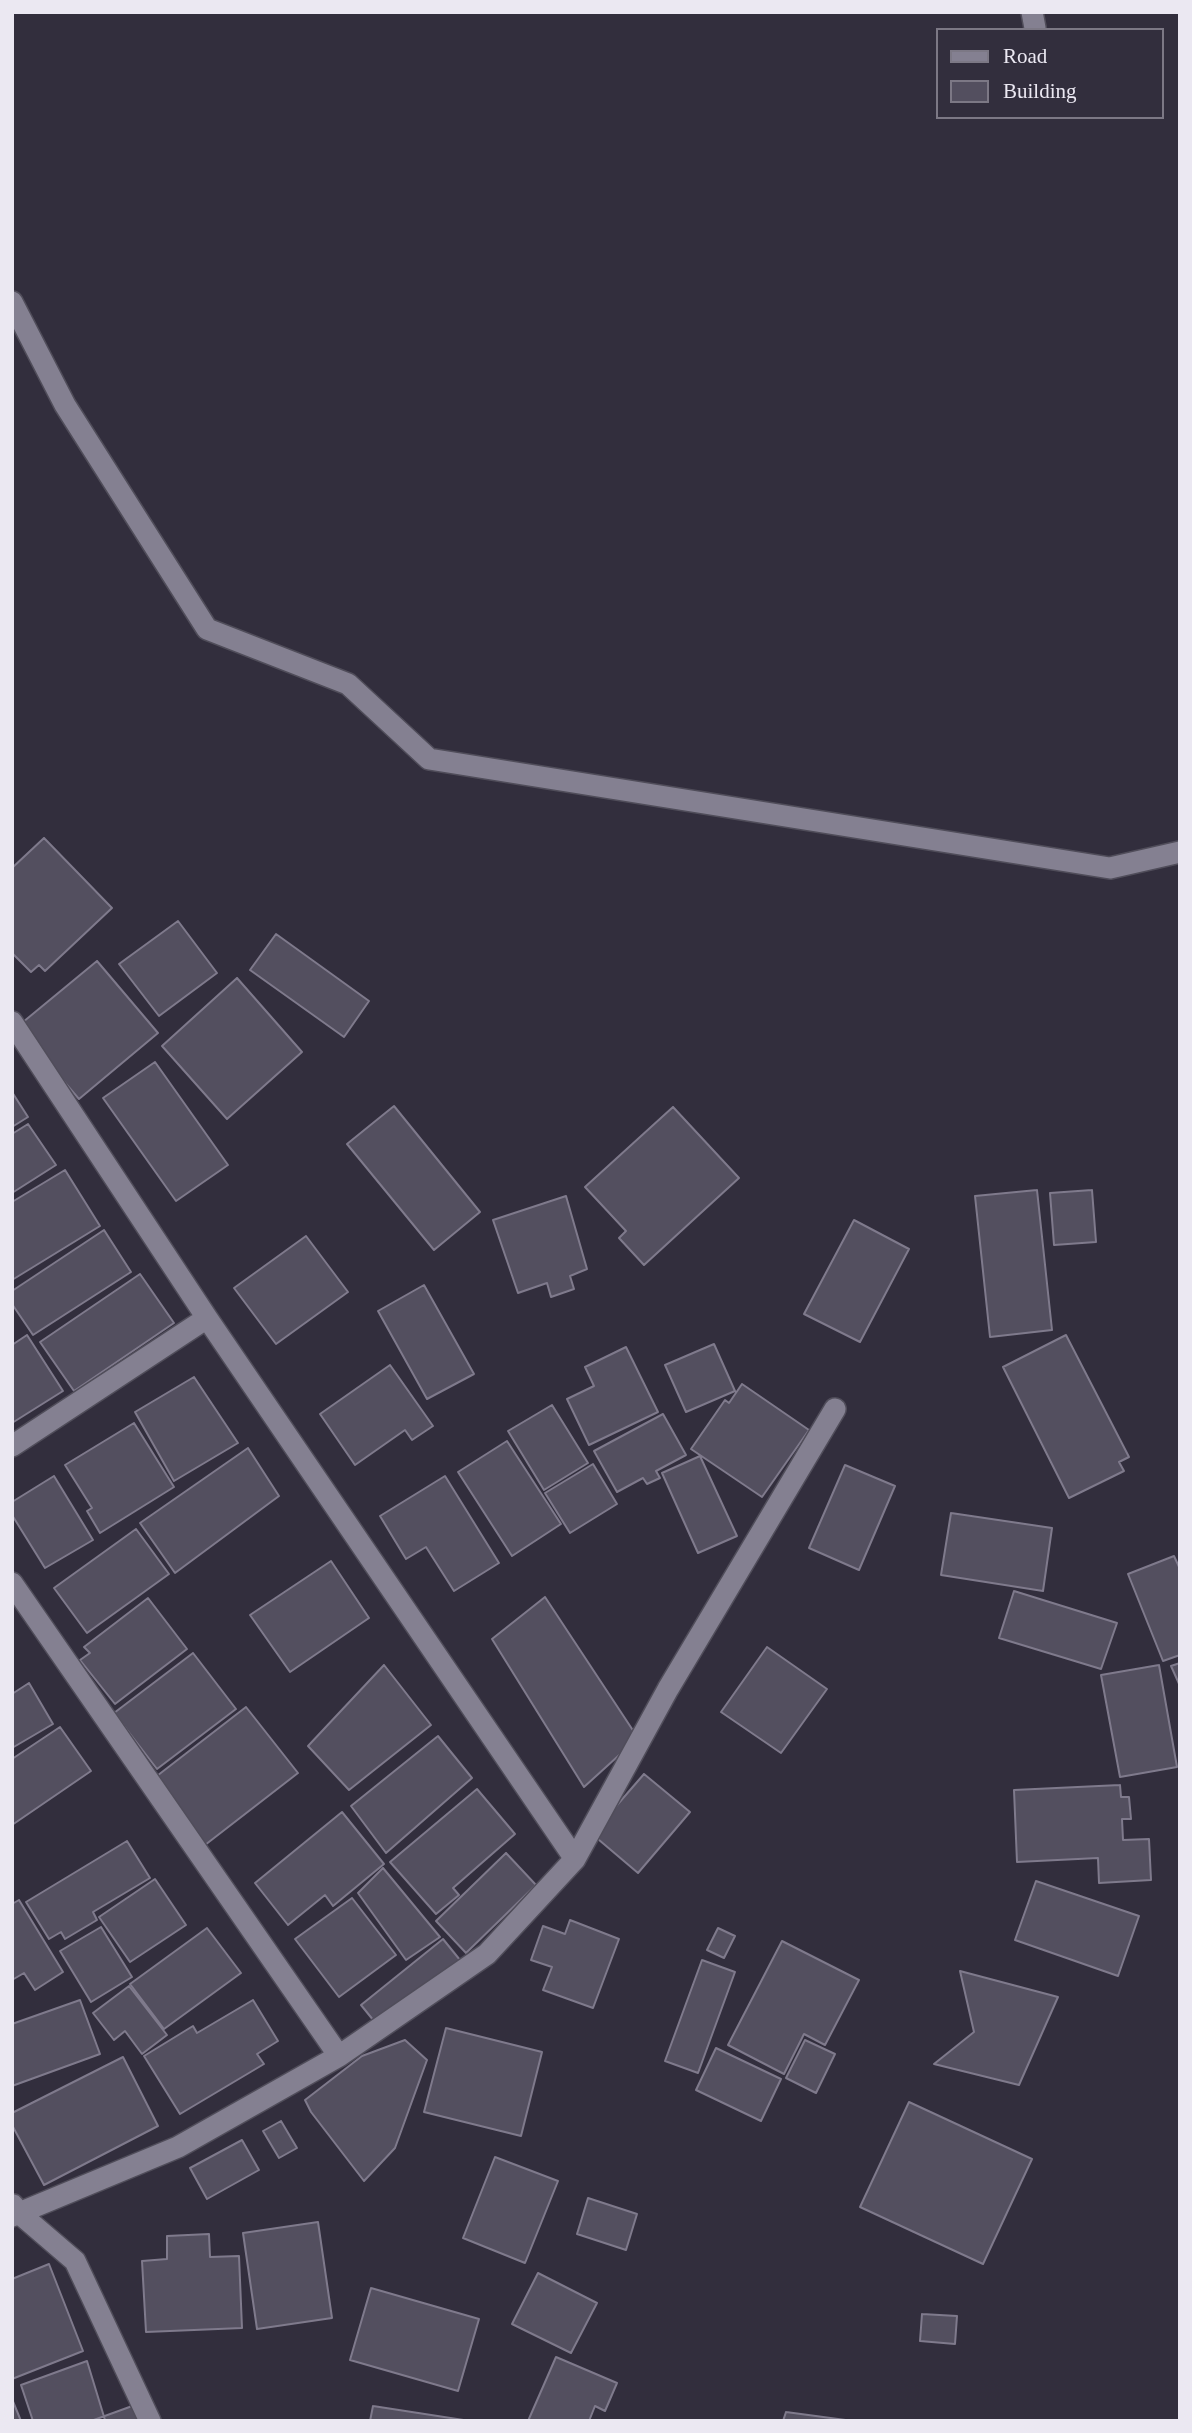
<!DOCTYPE html>
<style>
body{margin:0}
#map{position:relative;width:1192px;height:2433px;overflow:hidden;background:#322e3d;font-family:Georgia,serif}
canvas{display:block}
.frame{position:absolute;inset:0;border:14px solid #ebe8f2;pointer-events:none}
.legend{position:absolute;left:936px;top:28px;width:228px;height:91px;box-sizing:border-box;background:#322e3d;border:2px solid #7c7885;margin:0;padding:9px 12px;list-style:none;font-size:21px;color:#ebe8f2}
.legend li{display:flex;align-items:center;gap:14px;height:35px}
.legend b{width:35px;border:2px solid #7c7885}
</style>
<div id="map">
<canvas width="1192" height="2433"></canvas>
<div class="frame"></div>
<ul class="legend">
<li><b style="height:9px;background:#848091"></b>Road</li>
<li><b style="height:19px;background:#534f5f"></b>Building</li>
</ul>
</div>
<script>
const ctx = document.querySelector('canvas').getContext('2d');
ctx.lineJoin = 'round';
function paint(path, color) {
  ctx.fillStyle = color;
  ctx.fill(path, 'evenodd');
}
function toPath(rows) {
  const path = new Path2D();
  for (const r of rows) {
    path.moveTo(r[0], r[1]);
    for (let i = 2; i < r.length; i += 2) path.lineTo(r[i], r[i + 1]);
  }
  return path;
}
function strokePath(path, color, width, dash) {
  ctx.strokeStyle = color;
  ctx.lineWidth = width;
  ctx.lineCap = dash ? 'butt' : 'round';
  ctx.setLineDash(dash || []);
  ctx.stroke(path);
}
const building = toPath([
 [44,838,112,908,45,971,39,965,31,972,12,953,12,868,44,838],
 [178,921,217,973,159,1016,119,964,178,921],
 [276,934,369,1001,344,1037,250,970,276,934],
 [97,961,158,1033,79,1099,17,1027,97,961],
 [237,978,302,1052,227,1119,162,1046,237,978],
 [155,1062,228,1165,176,1201,103,1098,155,1062],
 [12,1092,28,1117,12,1127,12,1092],
 [394,1106,480,1212,434,1250,347,1144,394,1106],
 [673,1107,739,1178,644,1265,619,1238,626,1231,585,1187,673,1107],
 [28,1124,56,1165,12,1193,12,1134,28,1124],
 [65,1170,100,1226,12,1280,12,1202,65,1170],
 [1037,1190,1052,1330,990,1337,975,1196,1037,1190],
 [1092,1190,1096,1242,1054,1245,1050,1193,1092,1190],
 [566,1196,587,1269,570,1276,574,1289,551,1297,547,1283,518,1293,493,1220,566,1196],
 [854,1220,909,1249,860,1342,804,1314,854,1220],
 [104,1230,131,1272,33,1335,12,1304,12,1291,104,1230],
 [306,1236,348,1292,276,1344,234,1288,306,1236],
 [140,1274,174,1323,74,1391,40,1342,140,1274],
 [424,1285,474,1374,427,1399,378,1311,424,1285],
 [27,1335,63,1391,12,1423,12,1345,27,1335],
 [1066,1335,1129,1457,1119,1462,1124,1471,1069,1498,1003,1367,1066,1335],
 [714,1344,735,1391,686,1412,665,1365,714,1344],
 [626,1347,658,1412,589,1445,567,1399,594,1386,585,1367,626,1347],
 [390,1365,433,1426,412,1440,405,1430,355,1465,320,1414,390,1365],
 [194,1377,238,1443,174,1481,135,1412,194,1377],
 [742,1384,809,1430,762,1497,691,1449,725,1400,729,1403,742,1384],
 [552,1405,588,1463,544,1490,508,1431,552,1405],
 [663,1414,686,1455,656,1471,660,1478,647,1484,643,1478,617,1492,594,1451,663,1414],
 [134,1423,174,1487,100,1533,87,1511,92,1508,65,1465,134,1423],
 [507,1441,561,1524,512,1556,458,1472,507,1441],
 [248,1448,279,1496,175,1573,140,1523,248,1448],
 [700,1456,737,1536,698,1553,662,1473,700,1456],
 [593,1464,617,1504,570,1533,545,1493,593,1464],
 [845,1465,895,1486,859,1570,809,1548,845,1465],
 [54,1476,93,1540,45,1568,12,1515,12,1502,54,1476],
 [445,1476,499,1563,454,1591,426,1547,406,1559,380,1516,445,1476],
 [951,1513,1052,1528,1043,1591,941,1575,951,1513],
 [136,1529,169,1574,87,1633,54,1588,136,1529],
 [1174,1556,1180,1569,1180,1655,1163,1661,1128,1574,1174,1556],
 [331,1561,369,1618,290,1672,250,1615,331,1561],
 [1014,1591,1117,1623,1101,1669,999,1638,1014,1591],
 [545,1597,638,1738,584,1787,492,1639,545,1597],
 [148,1598,187,1649,115,1704,80,1660,90,1653,84,1647,148,1598],
 [767,1647,827,1689,781,1753,721,1712,767,1647],
 [193,1653,236,1709,157,1769,114,1713,193,1653],
 [1180,1663,1180,1686,1171,1666,1180,1663],
 [384,1665,431,1725,349,1790,308,1746,384,1665],
 [1159,1665,1177,1767,1120,1777,1101,1675,1159,1665],
 [29,1683,53,1724,12,1748,12,1694,29,1683],
 [246,1707,298,1773,205,1845,153,1779,246,1707],
 [60,1727,91,1771,12,1825,12,1759,60,1727],
 [438,1736,472,1778,386,1853,351,1806,438,1736],
 [644,1774,690,1812,638,1873,592,1834,644,1774],
 [1120,1785,1121,1797,1129,1797,1131,1819,1122,1819,1123,1840,1149,1839,1151,1880,1099,1883,1098,1858,1017,1862,1014,1790,1120,1785],
 [477,1789,515,1834,453,1888,459,1895,436,1914,390,1862,477,1789],
 [342,1812,384,1864,333,1906,325,1895,288,1925,255,1883,342,1812],
 [127,1841,150,1878,93,1912,97,1920,65,1939,61,1932,49,1939,26,1902,127,1841],
 [506,1853,536,1885,466,1953,436,1921,506,1853],
 [383,1868,440,1937,406,1960,358,1893,383,1868],
 [155,1879,186,1925,130,1962,99,1917,155,1879],
 [1036,1881,1139,1916,1118,1976,1015,1940,1036,1881],
 [352,1898,396,1955,339,1997,295,1939,352,1898],
 [19,1900,63,1972,35,1990,24,1973,12,1980,12,1904,19,1900],
 [570,1920,619,1939,593,2008,543,1990,552,1967,531,1960,543,1926,565,1934,570,1920],
 [101,1927,132,1977,91,2002,60,1951,101,1927],
 [207,1928,241,1973,164,2029,130,1984,207,1928],
 [718,1928,735,1936,724,1958,707,1950,718,1928],
 [443,1939,460,1960,378,2026,361,2005,443,1939],
 [782,1941,859,1980,825,2045,804,2034,784,2074,728,2045,782,1941],
 [702,1960,735,1972,698,2073,665,2061,702,1960],
 [960,1971,1058,1997,1019,2085,934,2064,974,2032,960,1971],
 [129,1986,167,2035,142,2054,125,2031,114,2040,93,2013,129,1986],
 [80,2000,100,2054,12,2086,12,2024,80,2000],
 [253,2000,278,2041,257,2054,264,2064,180,2114,144,2056,193,2026,197,2033,253,2000],
 [446,2028,542,2052,521,2136,424,2112,446,2028],
 [405,2040,427,2060,395,2148,364,2181,311,2112,305,2100,362,2056,405,2040],
 [805,2040,835,2054,816,2093,786,2078,805,2040],
 [716,2048,781,2079,761,2121,696,2090,716,2048],
 [123,2057,158,2126,44,2185,12,2125,12,2113,123,2057],
 [909,2102,1032,2159,983,2264,860,2207,909,2102],
 [281,2121,297,2148,279,2158,263,2131,281,2121],
 [242,2140,259,2170,207,2199,190,2168,242,2140],
 [495,2157,558,2181,525,2263,463,2238,495,2157],
 [588,2198,637,2214,626,2250,577,2234,588,2198],
 [318,2222,332,2318,257,2329,243,2233,318,2222],
 [209,2234,210,2257,239,2256,242,2328,146,2332,142,2261,167,2259,167,2236,209,2234],
 [49,2264,83,2351,12,2379,12,2279,49,2264],
 [538,2273,597,2303,571,2353,512,2324,538,2273],
 [371,2288,479,2319,458,2391,350,2360,371,2288],
 [922,2314,957,2316,955,2344,920,2341,922,2314],
 [556,2357,617,2383,605,2411,595,2406,589,2421,528,2421,556,2357],
 [87,2361,105,2420,33,2421,21,2385,87,2361],
 [12,2399,21,2421,12,2421,12,2399],
 [135,2405,141,2421,91,2421,135,2405],
 [373,2406,470,2421,370,2421,373,2406],
 [786,2412,853,2421,783,2421,786,2412]
]);
paint(building, '#534f5f');
strokePath(building, '#7f7a8c', 2);
const street = toPath([
 [1032,12,1035,28],
 [12,302,65,405,207,629,348,684,429,759,1110,868,1180,852],
 [12,1022,207,1318,575,1859],
 [12,1446,207,1318],
 [12,1583,339,2056],
 [13,2205,19,2213,75,2261,150,2421],
 [12,2216,178,2147,339,2056,487,1954,575,1859,668,1689,835,1409]
]);
strokePath(street, '#504d5a', 24);
strokePath(street, '#848091', 21);
</script>
